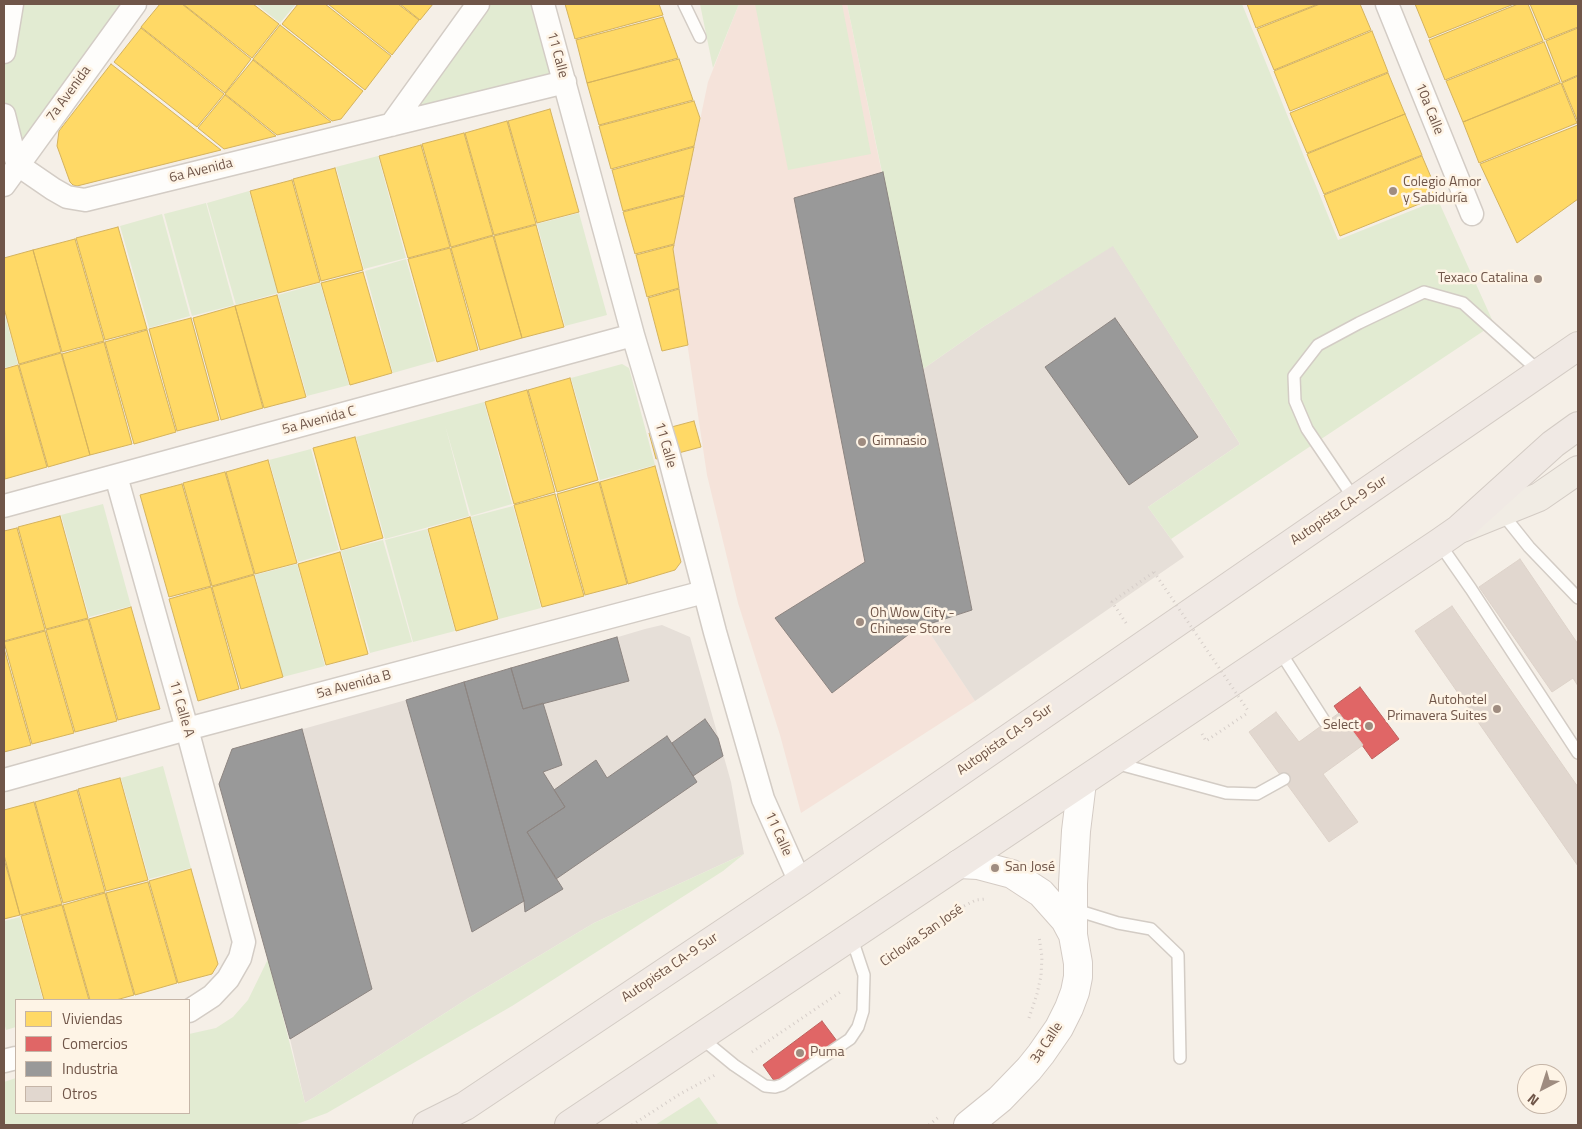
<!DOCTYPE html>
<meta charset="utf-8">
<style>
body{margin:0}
#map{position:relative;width:1582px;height:1129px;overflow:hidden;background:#f5efe7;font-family:"Titillium Web",sans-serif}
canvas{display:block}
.frame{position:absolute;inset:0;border:5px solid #705649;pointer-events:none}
.legend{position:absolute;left:15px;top:999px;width:175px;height:115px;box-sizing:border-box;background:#fef4e6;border:1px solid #c5b5a7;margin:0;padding:6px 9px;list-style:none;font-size:15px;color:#705649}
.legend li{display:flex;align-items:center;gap:10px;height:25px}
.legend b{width:25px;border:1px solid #c5b5a7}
.north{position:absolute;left:1517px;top:1064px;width:50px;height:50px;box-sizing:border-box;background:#fef4e6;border:1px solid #c5b5a7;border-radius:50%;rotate:220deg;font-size:14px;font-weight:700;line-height:20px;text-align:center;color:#705649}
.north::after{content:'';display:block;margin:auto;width:18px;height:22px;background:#9f8c80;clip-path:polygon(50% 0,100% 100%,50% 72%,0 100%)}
</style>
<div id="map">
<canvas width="1582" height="1129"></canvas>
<div class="frame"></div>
<ul class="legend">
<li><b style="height:14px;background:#ffd966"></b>Viviendas</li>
<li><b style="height:14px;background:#e06666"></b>Comercios</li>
<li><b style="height:14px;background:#999"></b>Industria</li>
<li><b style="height:14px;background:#e1d7cf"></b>Otros</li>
</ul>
<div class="north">N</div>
</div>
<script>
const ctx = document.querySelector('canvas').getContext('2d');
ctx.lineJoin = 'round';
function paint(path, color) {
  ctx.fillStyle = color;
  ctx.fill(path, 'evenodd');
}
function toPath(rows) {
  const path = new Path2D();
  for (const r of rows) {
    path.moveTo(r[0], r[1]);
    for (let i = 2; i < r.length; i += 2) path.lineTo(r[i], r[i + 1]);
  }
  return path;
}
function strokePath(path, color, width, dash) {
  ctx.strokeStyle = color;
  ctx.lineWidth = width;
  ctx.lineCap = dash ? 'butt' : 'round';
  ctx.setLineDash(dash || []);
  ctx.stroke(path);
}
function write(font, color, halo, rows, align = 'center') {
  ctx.font = font + ' "Titillium Web",sans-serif';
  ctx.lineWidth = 5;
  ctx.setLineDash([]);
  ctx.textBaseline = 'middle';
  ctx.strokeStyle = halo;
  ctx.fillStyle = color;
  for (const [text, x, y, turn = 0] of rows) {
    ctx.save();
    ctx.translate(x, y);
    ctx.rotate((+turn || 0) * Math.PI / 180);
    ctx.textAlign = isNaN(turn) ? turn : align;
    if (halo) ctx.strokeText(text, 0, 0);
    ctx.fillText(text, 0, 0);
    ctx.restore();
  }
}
paint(toPath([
 [739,4,847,4,972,610,925,626,975,701,801,813,780,735,738,603,707,475,673,249,708,82]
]), '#f5e3da');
paint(toPath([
 [1113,245,1240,444,1148,507,1184,557,975,701,925,626,972,610,923,369,983,327],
 [662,625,690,637,731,782,744,854,594,923,467,999,305,1103,290,1039,219,784,232,749,406,700,645,629]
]), '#e6dfd8');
paint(toPath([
 [12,4,133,4,4,172,4,52],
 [256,4,296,4,280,23],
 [478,4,543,4,565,82,391,125],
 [700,4,739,4,713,68],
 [755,4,842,4,871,154,788,170],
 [847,4,1242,4,1338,240,1438,200,1494,324,1171,539,1148,507,1240,444,1113,246,983,327,923,369],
 [378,156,406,258,364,269,336,167],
 [249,191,278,293,236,305,207,203],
 [206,203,234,305,192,316,164,214],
 [579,213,607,315,565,326,537,224],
 [162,214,190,316,149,328,120,226],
 [406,259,435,361,393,373,365,271],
 [320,283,349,385,307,396,278,295],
 [4,312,18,364,4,368],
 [622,364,629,368,655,465,600,480,571,378],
 [484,402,512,504,471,516,445,425,469,516,385,539,356,437],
 [311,449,339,550,298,562,269,460],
 [103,504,131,606,89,617,61,515],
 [513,506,541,608,499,619,471,517],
 [427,529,455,631,413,642,385,540],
 [383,540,412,642,370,653,341,551],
 [297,564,325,666,283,677,255,575],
 [163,766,191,868,149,879,121,778],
 [744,854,723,871,512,1006,327,1113,294,1125,4,1125,4,1082,16,1078,16,1113,189,1113,189,1034,216,1028,233,1017,248,1000,268,959,305,1103,467,999,594,923],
 [20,917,43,1000,16,1000,16,1027,6,1030,4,1022,4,921],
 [699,1097,719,1125,655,1125]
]), '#e2ebd2');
const homes = toPath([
 [160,4,182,4,251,59,225,93,141,27,160,4],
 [183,4,253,4,279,24,252,58,183,4],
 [298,4,325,4,391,56,365,90,282,24,298,4],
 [328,4,398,4,419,20,392,55,328,4],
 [400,4,433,4,420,20,400,4],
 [565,4,659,4,663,15,575,39,565,4],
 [1247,4,1318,4,1256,28,1247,4],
 [1320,4,1360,4,1371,30,1274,70,1257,29,1320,4],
 [1415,4,1514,4,1429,38,1415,4],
 [1518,4,1528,4,1543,41,1445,80,1429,40,1518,4],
 [1530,4,1578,4,1578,27,1545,40,1530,4],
 [663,17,678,58,587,83,576,40,663,17],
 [280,25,363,91,341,119,332,121,253,59,280,25],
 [141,28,224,94,197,127,114,62,141,28],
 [1578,28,1578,75,1562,82,1546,41,1578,28],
 [1372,31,1388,72,1290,111,1274,71,1372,31],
 [1544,42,1560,82,1463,122,1446,81,1544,42],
 [679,59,693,100,599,125,587,83,679,59],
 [253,60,331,122,277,135,225,94,253,60],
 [111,64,221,150,77,186,73,185,70,182,57,146,59,131,111,64],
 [1388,73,1405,114,1307,153,1290,113,1388,73],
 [1578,76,1578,122,1562,83,1578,76],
 [1561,83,1577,123,1479,163,1463,122,1561,83],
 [225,95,276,136,224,149,198,128,225,95],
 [694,101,700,118,694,146,611,169,599,126,694,101],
 [550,109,579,212,537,223,508,121,550,109],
 [1405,114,1422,155,1324,194,1307,154,1405,114],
 [507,121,536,224,494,235,465,133,507,121],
 [1578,125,1578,199,1517,243,1480,164,1578,125],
 [464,133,493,235,451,247,422,144,464,133],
 [421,145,450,247,408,258,379,156,421,145],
 [694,147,684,195,623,211,612,170,694,147],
 [1422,156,1439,196,1340,236,1324,195,1422,156],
 [335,168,363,270,321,281,293,179,335,168],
 [292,180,320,282,278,293,250,191,292,180],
 [684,196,674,244,635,254,623,212,684,196],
 [536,225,564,327,522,338,494,236,536,225],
 [118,227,147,329,105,340,76,238,118,227],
 [493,236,522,338,480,350,451,248,493,236],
 [75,239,104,341,62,352,33,250,75,239],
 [674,245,673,249,679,288,647,297,636,255,674,245],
 [450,248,478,350,437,362,408,259,450,248],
 [33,250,61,352,19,364,4,308,4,258,33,250],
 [363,272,392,373,350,385,321,283,363,272],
 [679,289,688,345,662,351,648,298,679,289],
 [277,295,306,397,264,408,235,306,277,295],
 [235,306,263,408,221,420,193,318,235,306],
 [191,318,219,420,177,431,149,329,191,318],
 [147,330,176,432,134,444,105,342,147,330],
 [104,342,132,444,90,455,62,354,104,342],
 [61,353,90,455,48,467,19,365,61,353],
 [18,365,47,467,5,479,4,369,18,365],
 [570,378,598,480,557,492,528,390,570,378],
 [527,390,555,492,514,504,485,402,527,390],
 [694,421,701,447,656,459,649,433,694,421],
 [355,437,383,538,341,550,313,448,355,437],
 [268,460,297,563,255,574,226,472,268,460],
 [655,466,681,562,675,570,628,584,600,482,655,466],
 [225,472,254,574,212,586,183,483,225,472],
 [599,482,627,584,585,595,557,494,599,482],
 [182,484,211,586,169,597,140,495,182,484],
 [555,494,584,596,542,607,514,505,555,494],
 [60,516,88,618,46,629,18,527,60,516],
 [470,517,498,619,456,631,428,529,470,517],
 [17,528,45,630,4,641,4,531,17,528],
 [340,552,368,654,326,665,298,564,340,552],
 [254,575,283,677,241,689,212,587,254,575],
 [211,587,239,689,198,701,169,599,211,587],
 [131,607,160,709,118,720,89,619,131,607],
 [88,619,117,721,75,732,46,630,88,619],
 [45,631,74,733,32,744,4,642,45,631],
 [4,648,31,745,4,752,4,648],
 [120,778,148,880,106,891,78,789,120,778],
 [77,790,105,892,63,903,35,802,77,790],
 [34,802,62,904,20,915,4,855,4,810,34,802],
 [4,859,20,915,4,919,4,859],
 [191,869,218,964,212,974,178,983,149,881,191,869],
 [148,882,177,983,135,995,106,893,148,882],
 [105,893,134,995,116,1000,90,1000,63,905,105,893],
 [62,905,89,1000,44,1000,21,916,62,905]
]);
paint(homes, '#ffd966');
strokePath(homes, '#d4b25d', 1);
const shops = toPath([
 [1360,687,1399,739,1372,759,1334,706,1360,687],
 [822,1021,837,1041,777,1085,763,1065,822,1021]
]);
paint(shops, '#e06666');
strokePath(shops, '#be615d', 1);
const industry = toPath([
 [883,172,972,610,917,628,832,693,775,618,865,562,794,198,883,172],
 [1115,318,1198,437,1129,485,1045,367,1115,318],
 [617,637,629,681,523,709,511,668,617,637],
 [511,668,523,709,543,703,562,765,543,772,565,807,527,832,563,889,525,912,524,901,464,682,511,668],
 [464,682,524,901,472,932,406,700,464,682],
 [705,719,718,738,723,756,693,776,672,743,705,719],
 [302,729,372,989,290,1039,219,784,232,749,302,729],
 [667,736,697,782,556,879,527,832,565,807,554,790,596,760,607,778,667,736]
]);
paint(industry, '#999');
strokePath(industry, '#8d8581', 1);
const building = toPath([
 [1520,559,1578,644,1578,686,1573,678,1552,692,1479,587,1520,559],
 [1452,606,1578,787,1578,866,1415,631,1452,606],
 [1276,712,1299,742,1339,713,1363,745,1323,774,1358,822,1329,842,1249,732,1276,712]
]);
paint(building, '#e1d7cf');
strokePath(building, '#ddd2c9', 1);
const service = toPath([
 [684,4,700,37],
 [1355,500,1307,429,1295,401,1294,376,1318,345,1359,323,1424,292,1463,303,1540,372],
 [1501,512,1529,547,1578,598],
 [1439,543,1471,589,1578,753],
 [1279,650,1325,722],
 [1115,763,1226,793,1257,794,1284,779],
 [1073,909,1118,923,1151,929,1178,955,1180,1058],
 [700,1037,734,1065,765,1086,775,1087,782,1085,850,1039,858,1027,863,1011,864,975,851,936]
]);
const minor = toPath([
 [543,4,633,335,668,452,715,632,763,799,800,882],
 [1387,4,1472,214],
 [4,52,12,4],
 [4,115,12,147,18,165,53,189,67,197,85,200,565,82],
 [391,125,478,4],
 [4,185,135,4],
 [116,476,187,729,244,942,240,958,228,979,212,996,189,1011],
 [4,506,633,335],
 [4,780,187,729,704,592],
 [4,1061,16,1058]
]);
const secondary = toPath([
 [959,864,978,865,1012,874,1041,893,1065,920,1073,935,1078,963,1078,977,1075,992,1069,1008,1059,1028,1041,1054,1029,1069,1000,1099,968,1125],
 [1073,935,1073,884,1076,831,1082,782]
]);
const primary = toPath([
 [1462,528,1539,497,1578,470]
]);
const trunk = toPath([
 [427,1125,465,1106,800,882,1578,346],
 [569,1125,1439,543,1459,529,1553,444,1578,426]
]);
strokePath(service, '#d3ccc5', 14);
strokePath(minor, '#d3ccc5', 25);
strokePath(secondary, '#d4cbc4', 30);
strokePath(primary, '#d3cbc4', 30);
strokePath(trunk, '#d3cbc4', 30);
strokePath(toPath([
 [1126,623,1112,602,1154,572],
 [1202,734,1206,741,1249,712],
 [882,963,962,907,976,900,986,899],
 [1029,1018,1037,994,1041,976,1042,957,1039,936],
 [752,1052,842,991],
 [632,1125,680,1094,715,1075],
 [929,1125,940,1116]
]), '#d6cec9', 3, [1, 4]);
strokePath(service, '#fefdfb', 11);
strokePath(minor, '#fefdfb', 22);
strokePath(secondary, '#fefdfb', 28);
strokePath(primary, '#f1ece4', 28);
strokePath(trunk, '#f0e9e4', 28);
strokePath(toPath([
 [1154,572,1249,712]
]), '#d6cec9', 3, [1, 4]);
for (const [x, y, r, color] of [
 [1393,191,5,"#9f8c80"],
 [1538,279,5,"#9f8c80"],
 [862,442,5,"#9f8c80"],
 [860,622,5,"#9f8c80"],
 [1497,709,5,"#9f8c80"],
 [1369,726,5,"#9f8c80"],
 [995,868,5,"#9f8c80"],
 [800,1053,5,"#9f8c80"]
]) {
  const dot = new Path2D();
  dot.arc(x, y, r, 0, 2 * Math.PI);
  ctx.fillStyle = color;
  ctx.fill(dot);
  strokePath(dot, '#fef4e6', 2);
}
write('14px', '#705649', '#fef4e6', [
 ["11 Calle",557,55,75],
 ["7a Avenida",69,94,-54],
 ["10a Calle",1429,109,68],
 ["6a Avenida",201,171,-14],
 ["5a Avenida C",319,421,-15],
 ["11 Calle",665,445,74],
 ["Autopista CA-9 Sur",1339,511,-34],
 ["5a Avenida B",354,685,-15],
 ["11 Calle A",181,709,74],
 ["Autopista CA-9 Sur",1005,740,-35],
 ["11 Calle",778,834,66],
 ["Ciclovía San José",922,936,-35],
 ["Autopista CA-9 Sur",670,968,-34],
 ["3a Calle",1047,1043,-56]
]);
write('14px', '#705649', '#fef4e6', [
 ["Colegio Amor",1403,183],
 ["y Sabiduría",1403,199],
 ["Texaco Catalina",1528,279,"right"],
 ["Gimnasio",872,442],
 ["Oh Wow City -",870,614],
 ["Chinese Store",870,630],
 ["Autohotel",1487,701,"right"],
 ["Primavera Suites",1487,717,"right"],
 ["Select",1359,726,"right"],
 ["San José",1005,868],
 ["Puma",810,1053]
], 'left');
</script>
